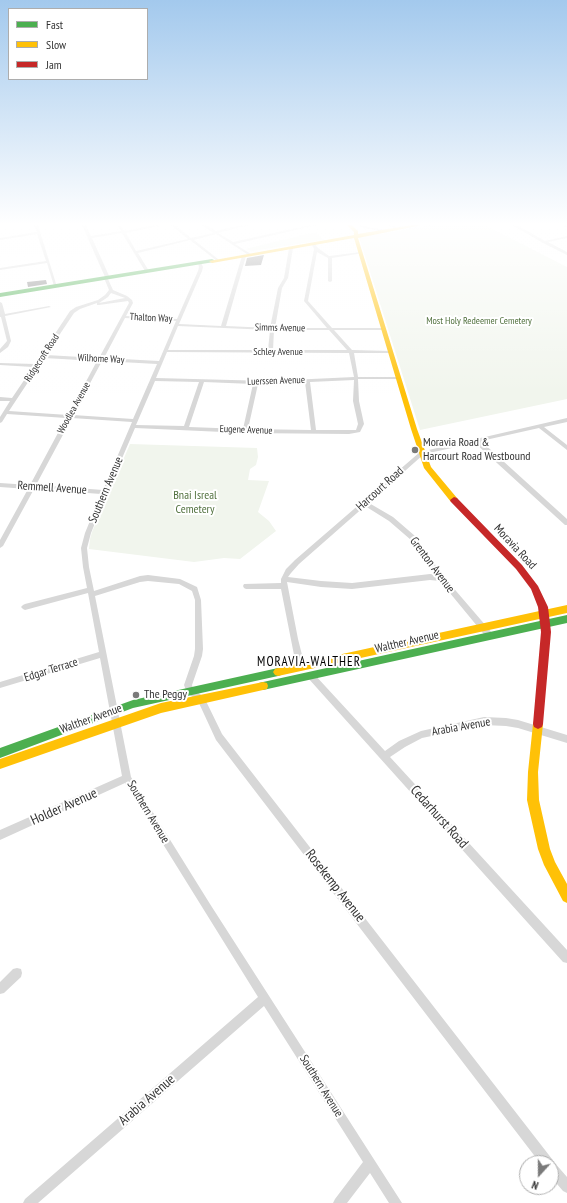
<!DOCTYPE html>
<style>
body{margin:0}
#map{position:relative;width:567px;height:1203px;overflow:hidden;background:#fff;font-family:"PT Sans Narrow",sans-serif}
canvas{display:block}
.legend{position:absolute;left:8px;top:8px;width:140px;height:72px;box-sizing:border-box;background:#fff;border:1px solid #adadad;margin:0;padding:5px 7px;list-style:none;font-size:12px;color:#333}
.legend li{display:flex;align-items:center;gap:8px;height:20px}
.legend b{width:20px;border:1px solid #adadad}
.north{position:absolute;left:519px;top:1155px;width:40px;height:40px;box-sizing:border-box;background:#fff;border:1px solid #adadad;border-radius:50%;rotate:201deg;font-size:11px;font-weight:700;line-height:16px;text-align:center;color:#333}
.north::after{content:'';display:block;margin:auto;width:14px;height:18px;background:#7a7a7a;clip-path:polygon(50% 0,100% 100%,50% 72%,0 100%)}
</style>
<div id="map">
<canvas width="567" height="1203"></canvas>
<ul class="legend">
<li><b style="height:5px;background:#4caf50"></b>Fast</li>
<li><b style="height:5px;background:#ffc107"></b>Slow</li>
<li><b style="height:5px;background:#c62828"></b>Jam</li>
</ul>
<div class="north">N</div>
</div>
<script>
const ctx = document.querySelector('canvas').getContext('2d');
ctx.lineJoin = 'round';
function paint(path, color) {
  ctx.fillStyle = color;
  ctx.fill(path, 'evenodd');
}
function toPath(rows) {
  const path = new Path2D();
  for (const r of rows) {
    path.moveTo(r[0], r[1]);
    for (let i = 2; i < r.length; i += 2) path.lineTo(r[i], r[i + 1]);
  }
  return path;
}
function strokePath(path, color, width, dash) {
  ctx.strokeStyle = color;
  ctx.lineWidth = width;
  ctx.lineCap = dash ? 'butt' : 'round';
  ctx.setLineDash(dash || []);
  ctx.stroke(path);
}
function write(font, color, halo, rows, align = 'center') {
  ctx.font = font + ' "PT Sans Narrow",sans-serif';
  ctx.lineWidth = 4;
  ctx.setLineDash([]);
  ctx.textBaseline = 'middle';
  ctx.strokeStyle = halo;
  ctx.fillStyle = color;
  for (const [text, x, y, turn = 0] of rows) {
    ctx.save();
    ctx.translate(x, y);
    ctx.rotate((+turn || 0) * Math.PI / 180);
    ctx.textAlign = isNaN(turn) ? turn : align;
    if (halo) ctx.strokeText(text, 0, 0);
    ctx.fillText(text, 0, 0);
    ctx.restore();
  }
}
paint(toPath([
 [433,225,485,225,567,267,567,399,420,430,359,237],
 [316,232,323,240,252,251,245,249],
 [130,444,257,448,258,457,256,465,250,469,248,480,269,481,258,512,269,521,276,531,240,559,224,558,194,562,89,549,90,539,92,532]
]), '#f1f5ed');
paint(toPath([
 [264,255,261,265,245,266,247,258],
 [46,280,47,284,28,287,27,282]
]), '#818181');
paint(toPath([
 [34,225,38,225,57,287,54,286,47,263,0,270,0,268,46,261,37,234,0,240,0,238,37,232,34,225],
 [82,225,86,225,91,236,121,231,117,225,121,225,124,231,157,225,164,225,126,233,136,251,188,239,171,225,175,225,191,238,213,233,202,225,206,225,216,231,242,225,249,225,218,233,233,242,310,225,317,225,235,244,251,254,252,255,250,256,216,234,194,240,218,259,219,260,217,261,190,240,138,253,149,271,147,272,145,271,122,233,92,238,110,278,108,279,113,290,127,296,132,300,133,303,126,316,177,319,198,271,199,267,198,263,201,262,203,267,202,271,179,324,221,326,242,256,244,255,246,256,226,326,270,328,278,288,284,278,289,248,291,247,293,248,288,278,282,288,275,328,327,328,304,301,314,249,312,245,315,244,318,248,329,256,361,252,363,253,332,258,332,281,330,282,328,281,328,258,317,252,308,301,332,328,384,328,386,329,384,330,334,330,352,350,391,351,393,352,391,353,354,353,358,377,398,377,400,378,398,379,358,379,359,401,364,424,360,432,349,434,245,433,135,428,105,498,91,533,87,548,89,567,94,591,140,576,148,575,180,579,197,587,201,600,203,649,202,656,192,685,193,689,204,697,222,734,552,1159,554,1162,567,1177,567,1193,563,1191,551,1177,551,1163,540,1163,216,740,198,701,187,693,184,685,194,656,195,649,195,600,192,591,179,584,148,581,140,582,95,596,131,777,210,904,402,1203,389,1203,370,1173,347,1203,333,1203,335,1199,363,1162,264,1006,38,1203,23,1203,25,1199,258,997,125,783,0,840,0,830,122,776,100,658,0,688,0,682,99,652,88,593,25,610,23,609,21,607,23,605,25,604,87,588,83,567,81,548,85,533,101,494,34,489,3,546,0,548,0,540,28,489,0,487,0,483,30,485,66,418,7,414,2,422,0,423,0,417,10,401,0,401,0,397,12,398,33,367,0,365,0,363,35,364,70,311,76,307,98,300,105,295,109,290,104,278,105,277,82,225],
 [111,293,125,298,99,303,108,297,111,293],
 [128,301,129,303,99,358,46,355,74,313,80,309,97,303,97,305,99,305,128,301],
 [125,318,176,321,159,361,104,358,125,318],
 [178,326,270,330,268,350,168,350,178,326],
 [274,330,329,330,347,350,273,350,274,330],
 [167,352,349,353,354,377,269,381,156,378,167,352],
 [44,358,97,361,68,415,9,411,44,358],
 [102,361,157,364,133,419,73,415,102,361],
 [354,380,353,401,358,424,356,430,316,430,310,382,354,380],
 [155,381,199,382,184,426,136,425,155,381],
 [204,382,253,384,243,429,189,427,204,382],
 [305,382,311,430,248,429,258,384,305,382],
 [72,418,132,422,103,490,36,485,72,418],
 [360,225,385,230,387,231,385,232,359,227,360,225],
 [389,225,393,225,399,229,396,230,389,225],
 [512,225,517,225,545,241,567,236,567,238,548,242,567,252,567,255,543,243,512,225],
 [562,225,567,225,567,227,563,226,562,225],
 [0,302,2,303,5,314,49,306,51,307,5,316,11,341,8,347,0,353,0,349,7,341,1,317,0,317,0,302],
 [567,418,567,422,544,427,567,445,567,450,539,428,481,441,567,519,567,525,565,525,475,443,424,454,369,503,393,517,415,536,444,577,493,634,494,636,493,638,487,638,440,581,430,580,352,589,321,587,287,582,298,639,303,659,307,666,306,668,303,669,300,668,295,660,281,589,246,589,244,588,243,586,244,584,281,583,281,579,286,569,295,560,420,452,567,418],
 [365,506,389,521,411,540,436,575,430,574,352,583,321,581,288,577,291,573,299,564,365,506],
 [311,673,314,674,385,751,399,741,421,731,484,717,506,718,518,720,567,735,567,743,518,728,506,726,484,725,422,738,405,747,390,757,567,950,567,963,563,962,308,678,307,676,308,674,311,673],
 [17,968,21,969,22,973,21,977,4,993,0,994,0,982,13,969,17,968]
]), '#d7d7d7');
paint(toPath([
 [212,259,214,260,214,262,0,297,0,293,212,259],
 [567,615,567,623,263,690,259,689,258,686,259,683,263,682,567,615],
 [278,668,281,669,283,672,281,675,278,676,133,708,0,758,0,748,133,700,278,668]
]), '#4caf50');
paint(toPath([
 [347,225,352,225,358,231,358,234,412,225,422,225,358,238,417,429,431,467,457,498,458,500,457,502,451,502,424,468,411,429,354,238,212,263,209,261,354,235,354,232,347,225],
 [567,605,567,613,278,676,275,675,273,672,275,669,278,668,567,605],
 [263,682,267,683,268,686,267,689,263,690,161,713,0,769,0,759,161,703,263,682],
 [538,719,542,721,543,724,538,772,539,800,550,849,555,862,567,884,567,903,563,901,544,865,538,849,527,800,528,772,533,724,534,721,538,719]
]), '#ffc107');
paint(toPath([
 [454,497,457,498,522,565,538,586,548,607,551,632,543,724,542,727,538,729,534,727,533,724,541,632,538,607,531,589,516,569,451,502,450,500,454,497]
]), '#c62828');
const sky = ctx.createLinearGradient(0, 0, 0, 393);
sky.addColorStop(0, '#a3c9ed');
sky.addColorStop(0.57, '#fff');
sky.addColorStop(1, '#ffffff00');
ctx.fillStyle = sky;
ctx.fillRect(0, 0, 567, 393);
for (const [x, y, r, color] of [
 [415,450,4,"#7a7a7a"],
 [136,695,4,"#7a7a7a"]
]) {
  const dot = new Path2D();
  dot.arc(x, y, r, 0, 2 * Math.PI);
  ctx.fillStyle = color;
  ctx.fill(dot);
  strokePath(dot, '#fff', 1.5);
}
write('10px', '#333', '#fff', [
 ["Thalton Way",151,318,3],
 ["Simms Avenue",280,328,1],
 ["Schley Avenue",278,352],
 ["Ridgecroft Road",42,358,-57],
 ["Wilhome Way",101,359,3],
 ["Luerssen Avenue",276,381,-2],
 ["Woodlea Avenue",74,408,-61],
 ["Eugene Avenue",246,430,2]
]);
write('10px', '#51713e', '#fff', [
 ["Most Holy Redeemer Cemetery",479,321]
]);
write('12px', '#333', '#fff', [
 ["Moravia Road &",423,443],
 ["Harcourt Road Westbound",423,457],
 ["The Peggy",144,695]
], 'left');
write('12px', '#333', '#fff', [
 ["Remmell Avenue",52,488,4],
 ["Harcourt Road",380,489,-42],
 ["Southern Avenue",106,490,-67],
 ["Moravia Road",515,547,47],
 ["Grenton Avenue",432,565,53],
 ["Walther Avenue",407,642,-13],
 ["Edgar Terrace",51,670,-17],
 ["Walther Avenue",91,719,-20],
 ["Arabia Avenue",461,727,-10],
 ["Southern Avenue",148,812,59],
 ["Southern Avenue",321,1086,58]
]);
write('12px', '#51713e', '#fff', [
 ["Bnai Isreal",195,496],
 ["Cemetery",195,510]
]);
ctx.letterSpacing = '1px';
write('13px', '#000', '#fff', [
 ["MORAVIA-WALTHER",309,662]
]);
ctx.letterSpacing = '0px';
write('14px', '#333', '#fff', [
 ["Holder Avenue",64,807,-24],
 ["Cedarhurst Road",439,817,48],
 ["Rosekemp Avenue",335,886,52],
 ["Arabia Avenue",147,1100,-41]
]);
</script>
